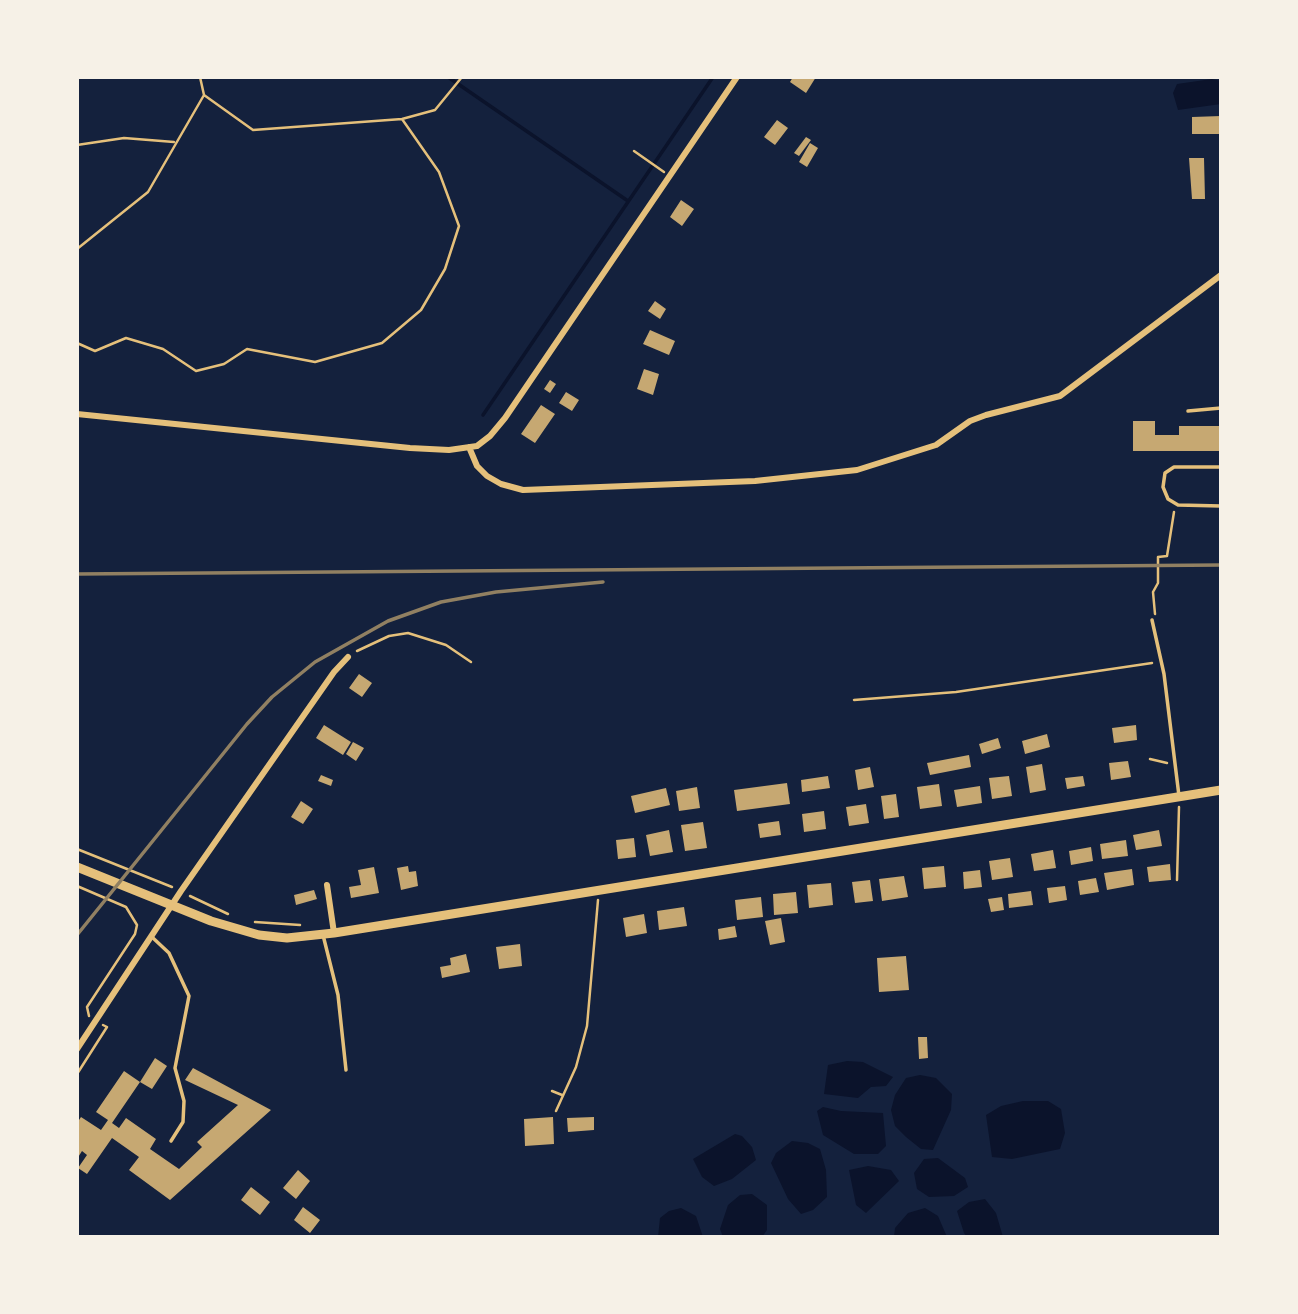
<!DOCTYPE html>
<style>
body{margin:0}
#map{position:relative;width:1298px;height:1314px;overflow:hidden;background:#14213d;font-family:"IBM Plex Sans",sans-serif}
canvas{display:block}
.frame{position:absolute;inset:0;border:79px solid #f6f1e7;pointer-events:none}
</style>
<div id="map">
<canvas width="1298" height="1314"></canvas>
<div class="frame"></div>
</div>
<script>
const ctx = document.querySelector('canvas').getContext('2d');
ctx.lineJoin = 'round';
function paint(path, color) {
  ctx.fillStyle = color;
  ctx.fill(path, 'evenodd');
}
function toPath(rows) {
  const path = new Path2D();
  for (const r of rows) {
    path.moveTo(r[0], r[1]);
    for (let i = 2; i < r.length; i += 2) path.lineTo(r[i], r[i + 1]);
  }
  return path;
}
function strokePath(path, color, width, dash) {
  ctx.strokeStyle = color;
  ctx.lineWidth = width;
  ctx.lineCap = dash ? 'butt' : 'round';
  ctx.setLineDash(dash || []);
  ctx.stroke(path);
}
paint(toPath([
 [1212,79,1221,81,1221,104,1178,110,1173,93,1177,84],
 [847,1061,863,1062,893,1077,886,1086,871,1087,858,1098,824,1094,828,1065],
 [920,1075,936,1078,952,1094,951,1110,933,1150,921,1149,906,1137,895,1126,891,1110,895,1095,906,1078],
 [1023,1101,1048,1101,1061,1109,1065,1133,1060,1149,1012,1159,992,1157,986,1115,1001,1106],
 [823,1107,841,1111,883,1113,886,1146,878,1154,854,1154,823,1135,817,1111],
 [735,1134,742,1136,752,1147,756,1160,732,1179,714,1186,702,1177,693,1159],
 [792,1141,808,1143,820,1149,826,1170,827,1197,813,1210,801,1214,788,1199,771,1163,776,1153],
 [938,1158,965,1178,968,1187,954,1196,929,1197,917,1189,914,1173,924,1159],
 [868,1166,891,1170,899,1181,866,1213,856,1205,849,1170],
 [752,1194,767,1205,767,1230,762,1237,723,1237,720,1229,728,1205,740,1195],
 [985,1199,996,1213,1003,1237,967,1237,964,1233,957,1211,969,1202],
 [681,1208,696,1216,703,1237,658,1237,660,1218,669,1211],
 [925,1208,938,1216,947,1237,894,1237,895,1228,908,1213]
]), '#0b132b');
strokePath(toPath([
 [448,77,628,201],
 [483,415,713,77]
]), '#0b132b', 3.5);
paint(toPath([
 [793,77,816,77,806,93,790,82],
 [1221,116,1221,134,1192,134,1192,117],
 [777,120,788,128,775,145,764,137],
 [806,137,811,140,799,156,794,153],
 [810,143,818,148,807,167,799,162],
 [1189,158,1204,158,1205,199,1192,199],
 [681,200,694,209,682,226,670,217],
 [655,301,666,309,660,319,648,311],
 [650,330,675,341,669,355,643,344],
 [644,369,659,374,653,395,637,389],
 [550,380,556,384,550,393,544,389],
 [566,392,579,400,572,411,559,403],
 [541,405,555,414,535,443,521,434],
 [1133,421,1155,421,1155,435,1179,435,1179,426,1221,426,1221,451,1133,451],
 [359,674,372,683,362,697,349,688],
 [324,725,351,742,343,755,316,738],
 [1136,725,1137,740,1114,743,1112,728],
 [1047,734,1050,747,1025,754,1022,741],
 [998,738,1001,748,982,754,979,744],
 [353,742,364,748,356,761,346,754],
 [969,755,971,767,930,775,927,763],
 [1128,761,1131,777,1111,780,1109,763],
 [1042,764,1046,790,1030,793,1026,767],
 [870,767,874,787,858,790,855,770],
 [321,775,333,780,331,786,318,781],
 [828,776,830,788,802,792,801,780],
 [1009,776,1012,796,992,799,989,778],
 [1083,776,1085,786,1067,789,1065,778],
 [787,783,790,804,737,811,734,790],
 [939,784,942,806,920,809,917,787],
 [980,786,982,803,957,807,954,790],
 [697,787,700,808,679,811,676,791],
 [666,788,670,805,635,813,631,796],
 [896,794,899,817,884,819,881,796],
 [301,801,313,809,303,824,291,817],
 [866,804,869,823,849,826,846,807],
 [824,811,826,829,804,832,802,814],
 [779,821,781,835,760,838,758,824],
 [703,822,707,848,685,851,681,825],
 [669,830,673,852,650,856,646,835],
 [1159,830,1162,846,1136,850,1133,835],
 [634,838,636,857,618,859,616,840],
 [1126,840,1128,856,1102,859,1100,844],
 [1091,847,1093,861,1071,865,1069,851],
 [1053,850,1056,868,1034,871,1031,854],
 [1010,858,1013,877,992,880,989,861],
 [1170,864,1171,880,1149,882,1147,867],
 [408,866,409,872,416,871,418,886,401,890,397,868],
 [944,866,946,887,924,889,922,868],
 [374,867,379,893,351,898,349,887,361,885,358,870],
 [1132,869,1134,885,1107,890,1104,873],
 [980,870,982,887,964,889,963,872],
 [904,876,908,897,882,901,879,879],
 [1096,878,1099,892,1080,895,1078,881],
 [870,880,873,901,855,903,852,882],
 [831,883,833,905,809,908,807,885],
 [1065,886,1067,900,1049,903,1047,888],
 [314,890,317,899,296,905,294,895],
 [1031,891,1033,905,1009,908,1008,894],
 [796,892,798,913,774,915,773,894],
 [761,897,763,917,737,920,735,900],
 [1002,897,1004,910,991,912,988,899],
 [684,907,687,926,659,930,657,911],
 [644,914,647,933,626,937,623,918],
 [781,918,785,942,770,945,765,921],
 [735,926,737,937,719,940,718,929],
 [520,944,522,966,499,969,496,947],
 [466,954,470,972,442,978,440,967,451,965,450,958],
 [906,956,909,990,879,992,877,958],
 [918,1037,927,1037,928,1058,919,1059],
 [155,1058,167,1066,152,1089,140,1082],
 [193,1068,271,1110,170,1200,129,1170,139,1157,112,1138,87,1174,78,1168,87,1155,82,1151,77,1159,77,1123,81,1117,101,1130,108,1120,96,1112,124,1071,140,1082,112,1123,119,1128,126,1118,156,1139,150,1149,179,1169,202,1147,197,1142,238,1105,185,1080],
 [553,1117,554,1144,525,1146,524,1119],
 [594,1117,594,1130,568,1132,567,1118],
 [298,1170,310,1181,296,1199,283,1188],
 [251,1187,270,1202,260,1215,241,1200],
 [303,1207,320,1220,310,1233,294,1220]
]), '#c6a872');
strokePath(toPath([
 [204,95,253,130,402,119,435,110,462,77],
 [77,145,124,138,174,142],
 [634,151,664,172],
 [77,249,148,192,204,95,200,77],
 [77,343,95,351,126,338,163,349,196,371,224,364,247,349,315,362,382,343,421,310,445,269,459,226,439,172,402,119],
 [1155,614,1153,592,1158,583,1158,557,1167,556,1174,512],
 [357,651,389,636,408,633,446,645,471,662],
 [854,700,956,692,1152,663],
 [1150,759,1167,763],
 [77,849,172,887],
 [1177,880,1179,807],
 [77,886,126,907,137,925,135,934,87,1007,89,1016],
 [190,896,228,914],
 [255,922,300,925],
 [77,1074,107,1027,103,1025],
 [552,1091,562,1095],
 [556,1111,576,1067,587,1026,598,900]
]), '#e5c07b', 2.5);
strokePath(toPath([
 [1188,411,1221,408],
 [1221,467,1174,467,1165,473,1163,487,1168,499,1178,505,1221,506],
 [1152,620,1164,674,1179,796],
 [323,935,338,995,346,1070],
 [153,938,169,953,189,996,175,1068,184,1101,183,1122,171,1141]
]), '#e5c07b', 3.5);
strokePath(toPath([
 [77,414,410,448,449,450,477,446,490,436,505,418,737,77],
 [469,447,477,466,487,476,501,484,523,490,755,481,857,470,936,445,970,421,986,415,1060,396,1221,275],
 [327,885,334,933],
 [77,1049,181,891,334,672,348,657]
]), '#e5c07b', 6);
strokePath(toPath([
 [77,867,211,921,259,935,287,938,334,933,1221,790]
]), '#e5c07b', 9);
strokePath(toPath([
 [77,574,1221,565],
 [77,935,247,724,272,697,315,662,388,621,441,602,496,592,603,582]
]), '#918062', 3.5);
</script>
